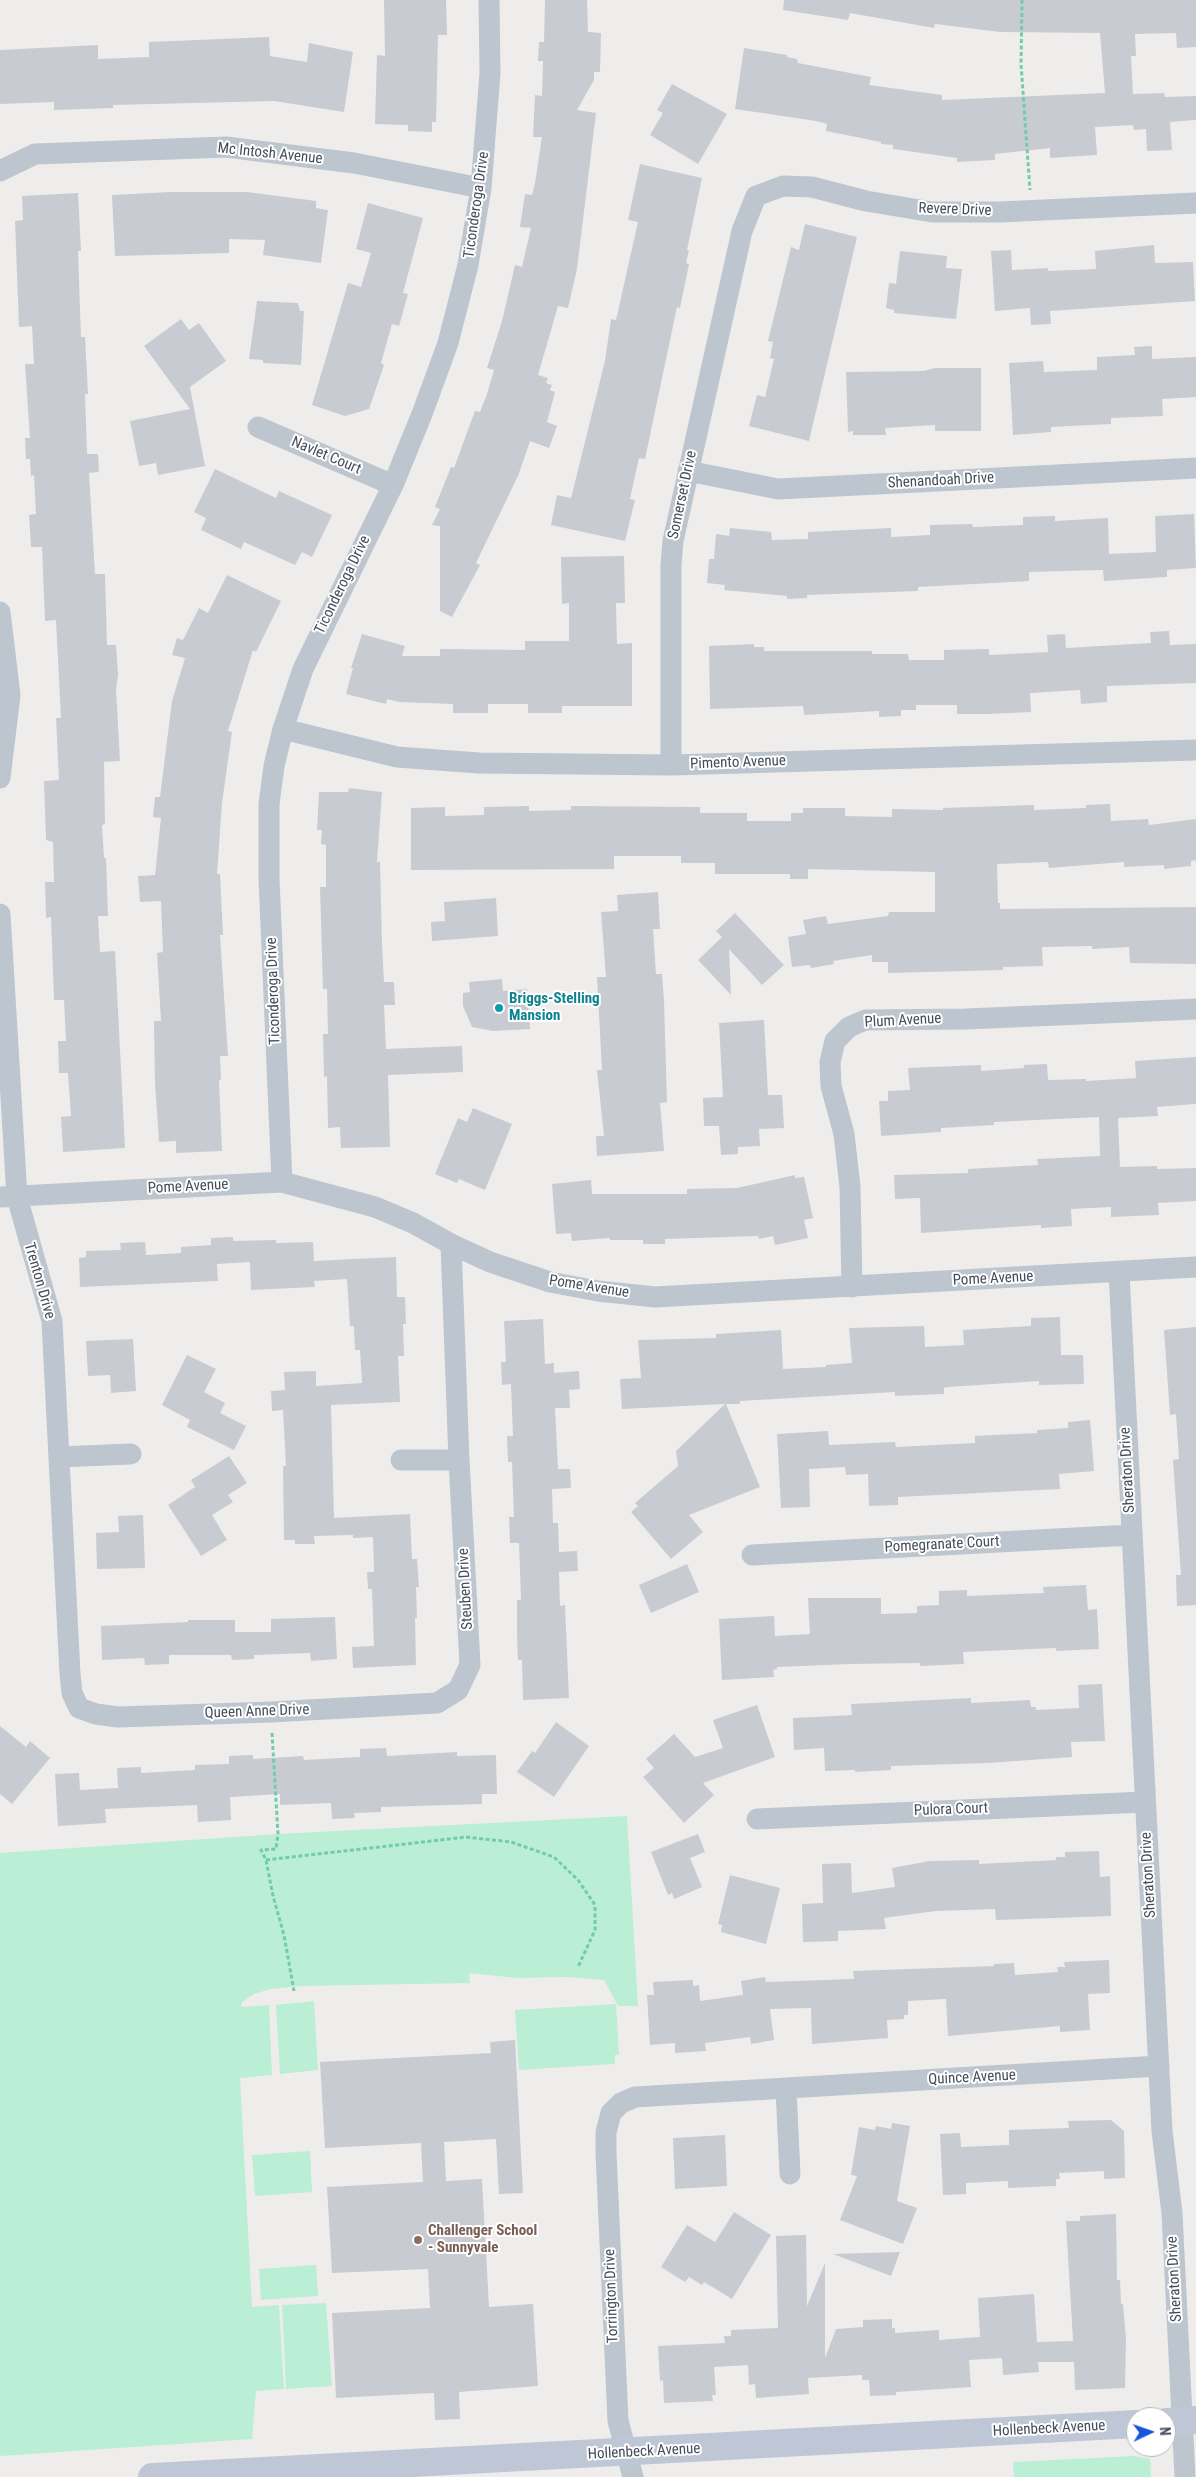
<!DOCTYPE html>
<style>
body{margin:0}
#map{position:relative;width:1196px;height:2477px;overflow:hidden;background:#efedec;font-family:"Roboto Condensed",sans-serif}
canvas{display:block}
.north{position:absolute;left:1126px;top:2407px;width:50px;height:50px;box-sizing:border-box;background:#fff;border:1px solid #b5b8bd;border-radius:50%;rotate:87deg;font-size:14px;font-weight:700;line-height:20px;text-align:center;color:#454d5a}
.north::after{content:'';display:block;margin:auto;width:18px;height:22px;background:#1954dd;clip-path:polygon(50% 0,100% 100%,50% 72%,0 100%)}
</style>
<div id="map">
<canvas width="1196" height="2477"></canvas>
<div class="north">N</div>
</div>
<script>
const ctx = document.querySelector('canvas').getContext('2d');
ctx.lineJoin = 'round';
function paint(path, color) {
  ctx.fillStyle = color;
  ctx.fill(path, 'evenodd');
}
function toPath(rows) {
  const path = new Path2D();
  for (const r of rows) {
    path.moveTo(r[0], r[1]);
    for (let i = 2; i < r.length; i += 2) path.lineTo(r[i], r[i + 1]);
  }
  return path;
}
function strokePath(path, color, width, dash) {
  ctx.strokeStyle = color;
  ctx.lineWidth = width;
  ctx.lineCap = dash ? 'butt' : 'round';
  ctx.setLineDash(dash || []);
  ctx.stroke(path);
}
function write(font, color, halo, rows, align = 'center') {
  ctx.font = font + ' "Roboto Condensed",sans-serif';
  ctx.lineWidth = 4;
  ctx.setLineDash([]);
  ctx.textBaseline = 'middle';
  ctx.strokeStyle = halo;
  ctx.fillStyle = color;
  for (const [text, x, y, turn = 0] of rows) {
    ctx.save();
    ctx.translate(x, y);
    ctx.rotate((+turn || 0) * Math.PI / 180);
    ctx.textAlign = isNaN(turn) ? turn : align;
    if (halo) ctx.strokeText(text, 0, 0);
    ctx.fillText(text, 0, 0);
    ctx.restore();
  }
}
paint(toPath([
 [627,1816,638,2006,618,2006,604,1980,567,1977,518,1978,469,1973,470,1983,302,1986,270,1989,254,1994,242,2002,241,2007,269,2005,272,2075,240,2078,252,2307,279,2305,284,2389,256,2391,252,2439,0,2456,0,1853,278,1834],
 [314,2001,318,2070,280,2074,276,2005],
 [616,2004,619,2054,615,2055,615,2064,519,2070,515,2010],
 [310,2151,312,2192,255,2196,252,2155],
 [316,2265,318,2296,261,2300,259,2269],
 [326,2303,332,2386,286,2389,282,2305],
 [1134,2456,1150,2459,1151,2477,1014,2477,1013,2462]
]), '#baeed5');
paint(toPath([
 [384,0,446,0,447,35,438,35,436,122,432,122,432,132,408,131,408,125,375,124,377,55,385,56],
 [545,0,587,0,588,32,601,33,600,72,594,72,594,80,577,110,596,113,577,269,568,308,558,306,538,375,548,378,546,383,552,385,550,390,555,392,547,422,557,426,549,448,530,441,518,476,476,563,480,565,452,617,440,611,440,526,432,525,440,509,435,507,451,467,454,468,475,411,480,412,487,394,494,370,487,368,502,321,515,265,522,267,531,228,520,227,525,194,532,195,535,183,542,137,533,137,535,95,542,96,543,61,538,61,539,42,544,42],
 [784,0,1196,0,1196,47,1177,48,1176,33,1135,34,1136,56,1131,56,1133,94,1164,93,1165,97,1196,96,1196,120,1170,122,1172,150,1147,151,1146,129,1134,130,1133,125,1095,127,1097,155,1050,158,1050,148,995,154,995,160,957,162,957,158,893,149,893,145,881,144,881,142,826,131,827,124,816,121,735,109,744,48,787,55,787,57,797,59,798,63,871,77,869,85,942,95,942,100,1105,93,1100,33,1000,32,935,24,934,28,850,13,848,20,783,10],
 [269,37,270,56,307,62,309,43,353,52,344,112,274,101,113,105,113,108,54,110,54,102,0,104,0,50,98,45,98,59,149,57,149,42],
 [672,84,727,114,698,164,650,135,663,113,657,110],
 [640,164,702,178,687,250,689,250,686,263,689,264,680,308,677,307,645,459,639,458,630,499,635,500,625,541,551,525,557,495,571,498,605,361,611,319,616,320,638,222,628,220],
 [170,192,247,192,316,201,316,208,328,210,321,263,263,255,265,240,229,239,229,253,115,256,112,195],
 [78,193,81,251,78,251,81,337,85,337,88,394,85,394,87,454,98,454,99,472,89,473,95,574,105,574,107,645,116,645,118,675,116,689,120,761,104,762,105,824,102,825,104,858,106,858,108,916,98,916,100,952,115,951,125,1148,63,1152,61,1117,71,1116,68,1073,59,1073,58,1041,66,1041,64,1000,54,1000,51,917,46,918,45,882,54,882,53,842,46,840,44,781,59,780,56,718,61,718,56,620,45,621,42,547,31,547,29,515,36,514,34,475,31,476,30,459,26,459,25,438,30,438,25,364,34,364,32,326,19,327,15,221,23,220,22,196],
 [368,203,423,218,403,293,408,294,399,326,392,324,381,363,384,365,369,409,345,416,312,405,348,283,361,287,371,253,356,249],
 [805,224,857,237,809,441,749,426,757,395,765,397,774,359,770,358,773,342,768,341,791,247,799,250],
 [1154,245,1155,263,1193,262,1195,301,1050,311,1051,324,1031,325,1030,308,995,311,991,251,1011,250,1012,270,1048,268,1048,271,1096,269,1095,251],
 [900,251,947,256,946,268,962,269,956,319,894,313,894,310,886,308,889,283,896,284],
 [257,301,298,303,300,311,304,311,301,365,263,363,263,360,249,359],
 [181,319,189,330,199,323,226,361,190,387,205,466,158,475,156,463,139,466,130,421,190,409,144,346],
 [1152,346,1152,359,1196,357,1196,397,1162,399,1163,416,1111,418,1111,424,1051,427,1051,432,1013,435,1009,363,1043,361,1044,372,1097,370,1097,357,1135,355,1134,347],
 [935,368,981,368,981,431,935,431,935,425,885,428,886,435,853,435,853,431,848,432,846,372,923,371],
 [215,469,276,498,279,491,332,515,312,557,302,552,295,565,244,542,241,549,201,530,206,518,194,512],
 [1194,514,1196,568,1167,570,1167,577,1104,581,1103,570,1029,572,1029,581,918,587,918,591,807,595,807,598,787,599,787,596,724,590,725,585,707,583,709,559,714,559,716,534,729,536,730,528,771,532,772,540,808,539,808,532,891,528,891,537,930,535,930,525,972,524,973,527,1023,525,1023,517,1055,516,1055,521,1108,518,1109,554,1156,552,1155,516],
 [624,556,625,603,616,603,617,644,632,643,632,706,562,706,562,713,528,713,528,704,488,704,488,713,453,713,453,704,399,702,387,699,386,704,346,694,353,668,351,668,362,634,405,646,402,656,440,656,440,649,525,650,525,641,569,641,569,603,562,604,561,557],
 [227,575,281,601,256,652,253,650,228,731,232,732,222,803,217,874,220,874,223,935,220,935,228,1056,220,1056,221,1080,219,1080,222,1151,176,1153,176,1141,159,1142,155,1083,154,1021,161,1021,157,953,163,952,161,901,140,902,138,876,155,875,161,818,153,817,155,797,160,797,172,701,185,658,172,655,177,638,183,640,199,608,208,613],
 [1169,631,1170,645,1196,644,1196,683,1107,686,1107,702,1081,704,1080,690,1030,693,1031,712,989,714,957,714,957,705,916,705,916,710,901,710,901,716,879,717,879,711,804,715,803,706,710,709,709,646,754,644,754,647,764,647,764,651,872,651,872,654,908,654,909,660,944,660,944,650,989,649,989,655,1048,652,1047,635,1065,634,1066,648,1151,643,1150,632],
 [349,788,382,792,377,862,380,862,382,945,384,982,394,982,395,1005,384,1005,386,1049,462,1046,463,1072,388,1075,390,1147,341,1148,340,1127,328,1128,327,1076,324,1077,323,1034,328,1034,327,989,323,989,320,887,326,887,326,845,321,844,322,830,317,830,319,792,348,792],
 [1110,804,1111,821,1148,819,1149,825,1196,819,1196,860,1191,861,1191,866,1164,869,1164,865,1124,867,1124,862,1049,868,1048,862,997,864,998,903,1000,903,1000,909,1196,907,1196,964,1130,963,1129,947,1092,949,1092,946,1042,947,1043,966,1003,967,1003,970,888,973,888,962,872,962,872,955,833,961,834,964,811,968,810,965,792,967,788,937,806,934,803,920,826,916,828,924,888,916,889,912,935,912,935,872,808,869,808,879,790,879,790,874,715,874,715,863,681,863,681,856,614,856,614,869,411,870,411,808,445,807,445,816,484,815,484,807,529,806,529,811,571,810,571,806,700,807,700,813,747,813,747,821,791,821,791,813,803,813,803,808,845,808,845,816,892,817,892,809,943,810,943,808,1034,805,1034,810,1086,808,1086,805],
 [658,892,660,929,653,929,656,974,662,974,664,1000,667,1102,660,1103,664,1151,597,1156,596,1136,604,1136,597,1070,602,1070,597,977,606,977,601,912,618,911,617,895],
 [496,898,498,936,432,941,431,922,445,921,444,902],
 [735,913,784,965,762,985,729,949,731,995,698,960,722,937,716,931],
 [502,979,503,991,527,989,530,1029,493,1031,472,1027,463,1006,463,993,470,992,469,982],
 [764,1020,768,1095,782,1095,784,1128,759,1129,760,1146,738,1147,738,1154,721,1155,719,1126,704,1126,703,1098,723,1097,719,1023],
 [1196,1057,1196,1104,1157,1107,1158,1116,1118,1118,1120,1167,1157,1166,1157,1169,1196,1168,1196,1201,1158,1203,1159,1215,1111,1217,1111,1207,1071,1209,1072,1226,1041,1228,1041,1225,921,1233,920,1198,895,1199,894,1175,968,1173,968,1169,1038,1165,1037,1159,1100,1156,1099,1117,994,1122,994,1125,941,1128,941,1132,881,1136,879,1101,888,1101,888,1091,910,1090,908,1068,981,1065,981,1071,1024,1068,1024,1065,1047,1064,1048,1080,1086,1079,1086,1081,1136,1078,1135,1061],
 [473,1108,512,1124,485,1190,459,1179,457,1183,435,1174,458,1118,467,1122],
 [795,1175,795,1178,804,1177,813,1218,804,1220,808,1238,775,1245,773,1236,759,1239,758,1236,665,1239,665,1244,643,1244,643,1240,610,1240,610,1238,572,1241,571,1233,556,1234,552,1184,591,1180,592,1194,687,1194,687,1189,737,1188],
 [233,1237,233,1241,276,1240,276,1243,313,1242,314,1261,396,1257,397,1297,405,1297,406,1324,403,1324,404,1356,398,1356,400,1402,331,1405,334,1518,410,1514,412,1559,417,1559,419,1587,416,1587,417,1618,415,1618,416,1665,353,1668,352,1647,374,1646,372,1589,368,1589,367,1572,374,1572,373,1537,353,1538,353,1535,314,1536,315,1544,295,1544,295,1540,284,1540,283,1466,286,1466,283,1410,272,1411,271,1391,285,1390,284,1372,316,1371,316,1386,362,1383,360,1350,355,1350,354,1326,350,1326,347,1279,314,1281,315,1287,251,1290,250,1262,217,1264,218,1281,80,1287,79,1258,86,1257,86,1251,121,1250,120,1243,145,1242,146,1255,181,1253,181,1247,211,1245,211,1238],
 [1060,1317,1061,1355,1083,1355,1084,1384,1039,1385,1039,1381,948,1387,944,1388,944,1394,895,1396,895,1392,740,1401,740,1404,726,1404,760,1487,689,1515,703,1532,671,1559,631,1512,638,1506,635,1503,678,1466,676,1451,725,1404,622,1409,620,1379,641,1378,638,1340,716,1338,716,1334,781,1330,783,1369,826,1367,826,1365,852,1363,849,1328,924,1326,925,1347,964,1345,963,1330,1031,1326,1031,1318],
 [543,1319,545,1364,554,1363,554,1373,579,1371,580,1389,569,1390,570,1408,555,1408,558,1469,570,1469,571,1488,552,1489,553,1523,558,1523,559,1552,577,1551,578,1571,559,1572,560,1606,565,1605,569,1698,523,1700,522,1660,518,1660,517,1634,517,1600,521,1600,519,1543,510,1543,509,1517,514,1517,512,1462,508,1462,507,1436,513,1436,511,1384,502,1385,501,1362,506,1362,504,1321],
 [1196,1327,1196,1605,1177,1606,1176,1575,1181,1575,1173,1460,1179,1459,1176,1414,1170,1415,1164,1330],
 [133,1339,136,1391,111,1393,110,1375,88,1376,86,1341],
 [187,1355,216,1369,204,1392,225,1403,220,1413,246,1426,234,1450,187,1427,190,1420,162,1405],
 [1090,1420,1094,1471,1059,1474,1060,1489,898,1497,898,1505,869,1506,868,1474,846,1475,845,1467,809,1469,810,1507,781,1508,777,1434,828,1431,829,1445,895,1442,896,1447,975,1443,975,1436,1037,1433,1037,1430,1068,1428,1068,1422],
 [229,1456,247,1483,228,1495,233,1502,212,1515,227,1540,201,1556,168,1505,195,1487,191,1480],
 [143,1515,145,1568,97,1569,96,1533,119,1532,118,1516],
 [687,1564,699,1592,651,1613,639,1585],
 [1086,1585,1088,1610,1097,1609,1099,1649,1056,1651,1056,1648,963,1652,964,1664,920,1666,920,1663,851,1664,777,1667,777,1669,773,1670,774,1677,722,1680,719,1619,774,1616,775,1636,810,1634,808,1598,881,1598,881,1614,917,1613,917,1606,939,1605,939,1591,967,1590,967,1596,1044,1593,1043,1587],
 [335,1617,337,1659,311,1661,310,1653,254,1655,254,1659,232,1660,231,1655,169,1655,169,1664,145,1665,144,1658,102,1660,101,1626,188,1622,188,1620,235,1620,235,1632,271,1632,271,1619],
 [1102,1684,1105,1741,1071,1742,1072,1757,988,1763,891,1766,891,1770,855,1772,855,1770,825,1771,824,1748,794,1750,793,1718,852,1715,851,1704,971,1698,971,1703,1030,1700,1031,1707,1036,1707,1036,1710,1079,1708,1078,1685],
 [757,1705,775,1757,703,1783,714,1795,684,1823,643,1777,654,1768,646,1759,674,1734,695,1757,723,1748,713,1720],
 [556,1722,589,1746,554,1797,517,1772,532,1751,535,1753],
 [0,1726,26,1747,30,1741,50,1758,12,1804,0,1794],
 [386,1748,387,1756,457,1752,457,1756,496,1755,497,1794,482,1794,482,1804,381,1807,381,1812,354,1813,355,1818,332,1819,331,1803,280,1805,280,1794,230,1797,231,1820,198,1822,197,1805,105,1809,106,1823,58,1826,55,1774,79,1773,80,1790,118,1788,117,1768,141,1767,141,1773,195,1770,195,1765,229,1764,229,1756,253,1755,253,1759,303,1756,304,1760,360,1757,360,1749],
 [698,1834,705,1852,690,1858,702,1887,674,1899,672,1893,668,1895,651,1852],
 [1099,1851,1100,1877,1110,1876,1111,1916,996,1920,995,1909,936,1911,884,1918,886,1929,838,1931,838,1941,803,1942,802,1904,823,1903,822,1864,851,1863,852,1893,895,1887,892,1868,930,1861,979,1860,979,1864,1056,1860,1056,1857,1065,1857,1065,1852],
 [730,1875,780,1888,766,1944,721,1932,722,1925,718,1924],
 [1109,1960,1110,1993,1088,1994,1090,2030,1060,2032,1060,2026,948,2036,946,1999,908,2001,908,2015,904,2015,904,2019,887,2020,888,2038,812,2044,811,2008,770,2009,774,2040,751,2044,750,2037,705,2043,706,2051,675,2053,675,2043,650,2045,647,1995,654,1995,653,1982,693,1980,693,1986,699,1985,700,2001,743,1995,741,1981,765,1977,766,1982,854,1979,853,1971,994,1966,994,1964,1014,1963,1015,1975,1058,1972,1057,1967,1065,1967,1064,1962],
 [515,2040,523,2193,499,2194,496,2139,444,2142,446,2181,482,2179,489,2307,533,2304,538,2386,459,2392,460,2419,435,2420,434,2393,336,2398,332,2313,430,2308,428,2269,332,2273,327,2187,423,2182,421,2143,325,2148,320,2062,491,2053,490,2042],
 [1111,2120,1124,2131,1125,2178,1104,2179,1104,2171,1059,2173,1060,2179,1056,2179,1056,2186,1008,2188,1008,2181,966,2183,966,2194,943,2195,940,2134,960,2133,961,2147,1009,2145,1009,2130,1069,2128,1068,2121],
 [892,2123,910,2126,897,2201,917,2208,903,2244,840,2220,857,2176,851,2175,859,2127,875,2130,876,2126,891,2129],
 [725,2135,727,2186,675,2189,673,2138],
 [734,2212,771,2235,732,2299,704,2282,702,2285,689,2277,685,2282,661,2267,687,2225,715,2242],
 [1116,2214,1117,2280,1120,2280,1121,2304,1123,2304,1126,2339,1125,2388,1075,2390,1074,2362,1038,2362,1039,2372,1003,2375,1002,2358,969,2360,971,2387,896,2392,896,2395,870,2396,869,2380,862,2380,862,2375,808,2378,809,2394,756,2398,755,2384,749,2385,748,2365,714,2367,716,2395,712,2395,713,2401,664,2403,663,2380,660,2381,658,2346,725,2343,724,2336,731,2336,731,2330,778,2328,776,2236,806,2235,807,2306,825,2263,825,2358,836,2329,863,2327,863,2320,892,2319,892,2328,895,2328,895,2333,939,2330,939,2340,980,2337,978,2298,1034,2294,1037,2342,1073,2341,1066,2221,1080,2221,1080,2216],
 [900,2252,891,2276,833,2254]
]), '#c9cbd3');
strokePath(toPath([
 [1022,0,1021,64,1030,190],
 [272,1733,278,1834,276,1849,261,1850,266,1860,273,1896,284,1935,294,1991],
 [266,1860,466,1837,511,1842,554,1857,578,1880,595,1905,595,1930,578,1967]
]), '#72ccac', 3, [4, 2.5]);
strokePath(toPath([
 [0,171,35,154,226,147,354,163,481,188],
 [258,427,393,485],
 [688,471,778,489,1196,468],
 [0,612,10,695,0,778],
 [283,729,397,757,479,763,671,765,1196,750],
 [671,765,671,565,673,541,742,231,756,196,783,186,812,187,866,201,932,212,1000,212,1196,203],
 [0,914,17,1197,52,1321,70,1674,72,1693,79,1708,96,1714,118,1717,271,1712,437,1703,458,1690,470,1665,459,1460,451,1244],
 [282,1182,269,879,269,804,274,766,283,729,303,669,393,485,422,414,448,343,468,265,481,188,490,73,489,0],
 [0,1197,282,1182,375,1207,413,1223,451,1244,490,1262,550,1282,598,1291,655,1297,1196,1267],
 [1119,1272,1162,2131,1172,2213,1185,2477],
 [852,1287,850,1187,844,1134,831,1086,830,1062,835,1041,849,1027,865,1020,966,1019,1196,1009],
 [59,1457,131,1454],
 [401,1460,459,1460],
 [752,1555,1132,1535],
 [757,1819,1145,1802],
 [786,2089,790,2174],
 [633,2477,618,2421,606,2153,606,2132,611,2113,621,2103,635,2097,1159,2066]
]), '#bdc5cf', 21);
strokePath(toPath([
 [1166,2422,1196,2420],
 [152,2477,1136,2424]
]), '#bfc7d6', 28);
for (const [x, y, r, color] of [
 [499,1008,5,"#0f9aa8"],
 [418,2240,5,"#8d6e63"]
]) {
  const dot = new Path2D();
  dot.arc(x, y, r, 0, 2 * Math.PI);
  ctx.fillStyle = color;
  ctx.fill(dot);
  strokePath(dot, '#fff', 2);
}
write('15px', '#454d5a', '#fff', [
 ["Mc Intosh Avenue",270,154,6],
 ["Ticonderoga Drive",477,205,-82],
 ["Revere Drive",955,210,2],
 ["Navlet Court",326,456,23],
 ["Shenandoah Drive",941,481,-3],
 ["Somerset Drive",683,495,-78],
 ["Ticonderoga Drive",343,585,-64],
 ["Pimento Avenue",738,763,-2],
 ["Ticonderoga Drive",274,991,-92],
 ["Plum Avenue",903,1021,-3],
 ["Pome Avenue",188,1187,-3],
 ["Pome Avenue",993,1279,-3],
 ["Trenton Drive",39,1281,74],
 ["Pome Avenue",589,1287,9],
 ["Sheraton Drive",1128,1470,-93],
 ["Pomegranate Court",942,1545,-3],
 ["Steuben Drive",466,1589,-93],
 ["Queen Anne Drive",257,1712,-2],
 ["Pulora Court",951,1810,-2],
 ["Sheraton Drive",1149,1875,-93],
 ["Quince Avenue",972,2078,-3],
 ["Sheraton Drive",1175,2279,-93],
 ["Torrington Drive",612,2296,-92],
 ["Hollenbeck Avenue",1049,2429,-3],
 ["Hollenbeck Avenue",644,2452,-3]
]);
write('bold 15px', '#0d838f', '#fff', [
 ["Briggs-Stelling",509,999],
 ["Mansion",509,1016]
], 'left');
write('bold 15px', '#785e54', '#fff', [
 ["Challenger School",428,2231],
 ["- Sunnyvale",428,2248]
], 'left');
</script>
